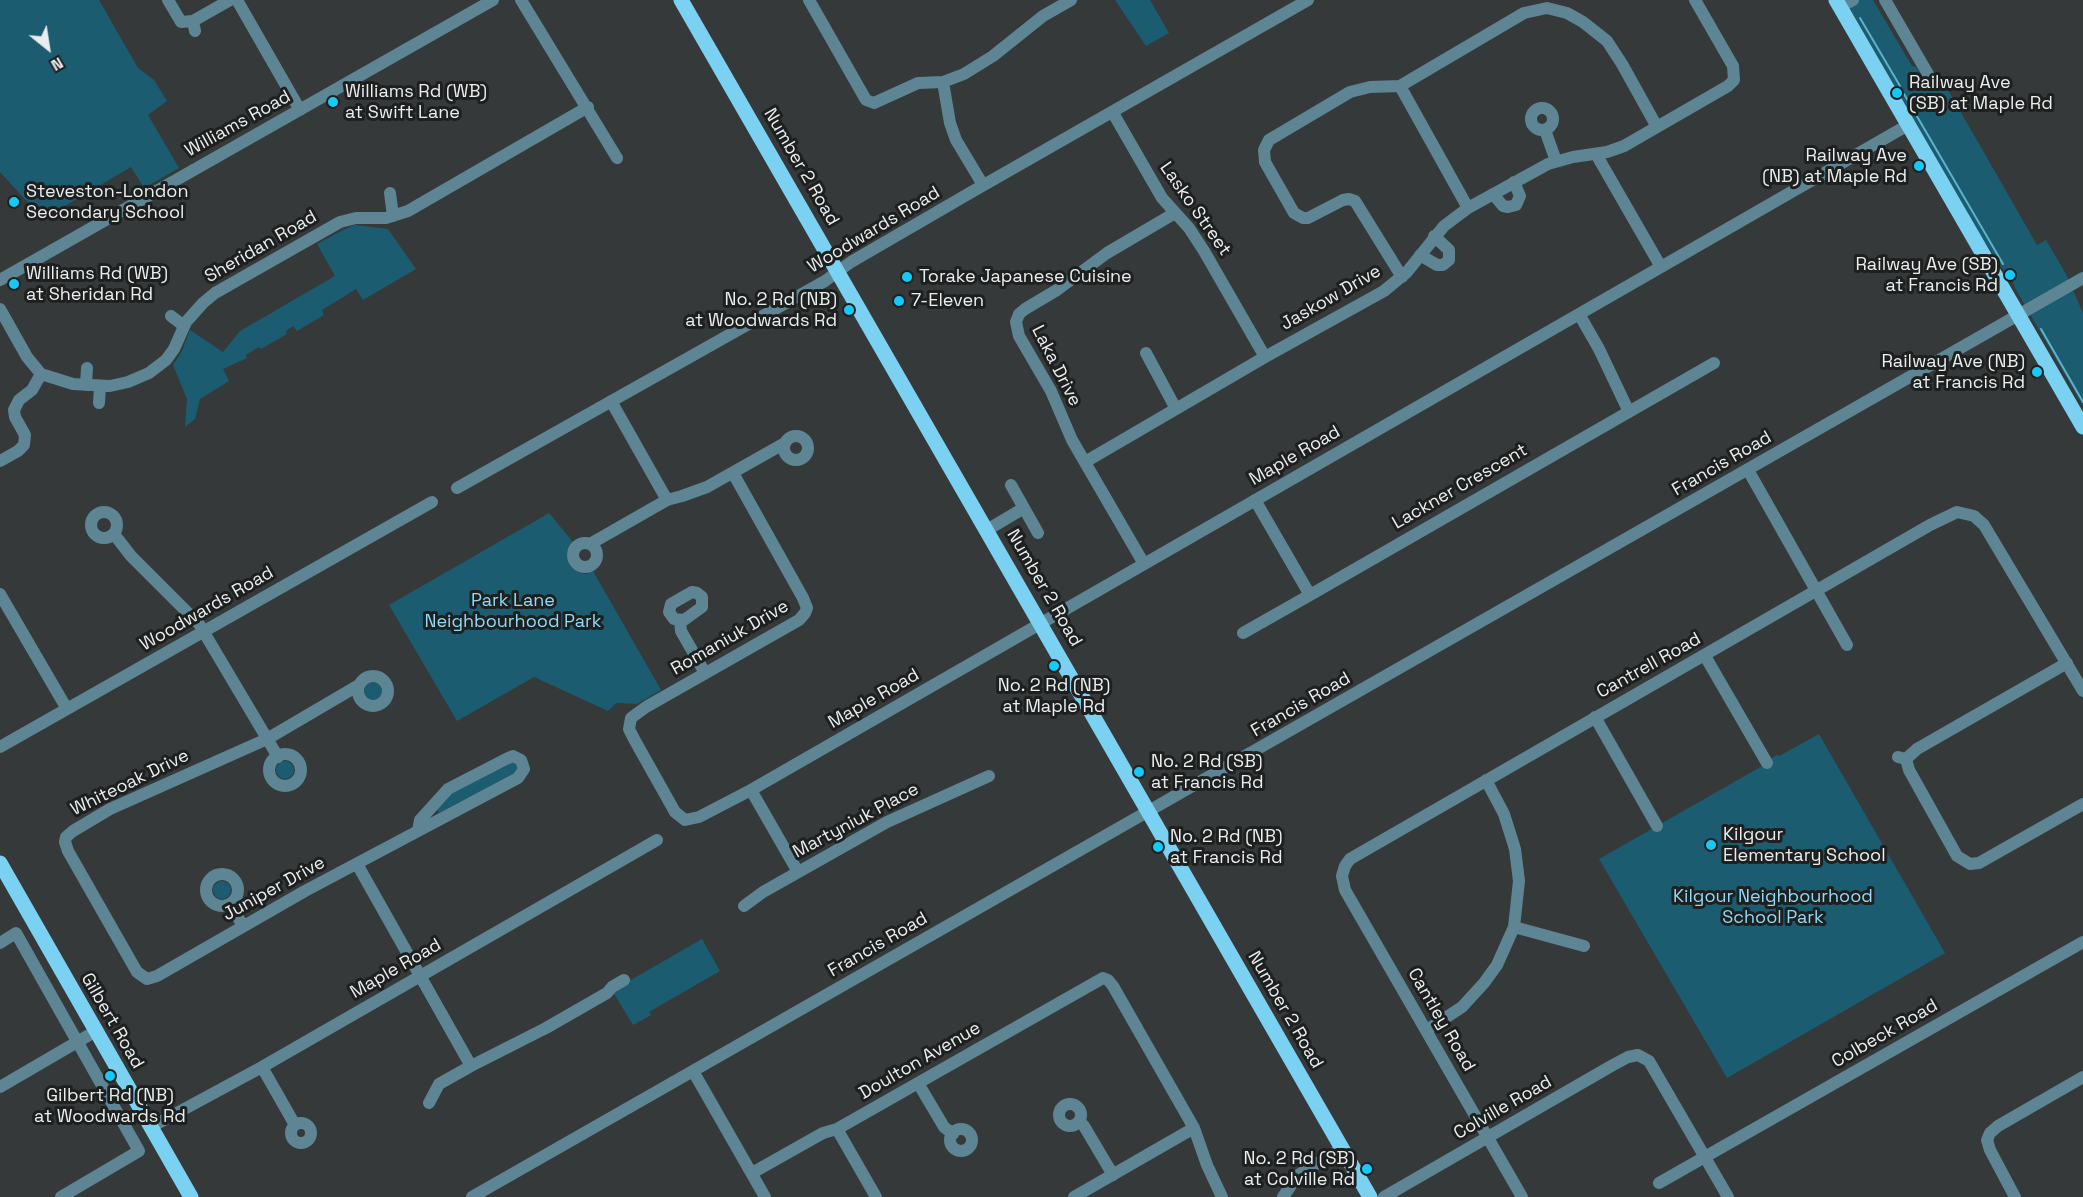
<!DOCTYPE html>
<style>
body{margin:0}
#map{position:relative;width:2083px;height:1197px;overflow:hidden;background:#35393a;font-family:"Space Grotesk",sans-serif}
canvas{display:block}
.north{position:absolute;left:18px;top:18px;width:60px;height:60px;-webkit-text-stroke:4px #1e2020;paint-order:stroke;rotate:150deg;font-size:16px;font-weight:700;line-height:24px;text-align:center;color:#eaedee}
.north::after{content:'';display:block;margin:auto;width:21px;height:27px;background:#eaedee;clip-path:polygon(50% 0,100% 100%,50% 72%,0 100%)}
</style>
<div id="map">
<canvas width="2083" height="1197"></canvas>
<div class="north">N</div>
</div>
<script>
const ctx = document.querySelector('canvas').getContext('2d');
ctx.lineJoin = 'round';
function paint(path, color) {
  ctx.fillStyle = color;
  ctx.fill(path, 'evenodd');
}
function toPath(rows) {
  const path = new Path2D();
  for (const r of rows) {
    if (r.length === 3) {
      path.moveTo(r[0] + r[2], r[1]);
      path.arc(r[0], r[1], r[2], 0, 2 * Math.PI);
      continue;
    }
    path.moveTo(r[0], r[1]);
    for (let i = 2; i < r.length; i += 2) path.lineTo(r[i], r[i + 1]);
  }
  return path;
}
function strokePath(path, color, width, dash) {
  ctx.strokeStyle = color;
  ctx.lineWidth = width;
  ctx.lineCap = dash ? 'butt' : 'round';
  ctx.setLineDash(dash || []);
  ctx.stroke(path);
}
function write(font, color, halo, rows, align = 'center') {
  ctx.font = font + ' "Space Grotesk",sans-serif';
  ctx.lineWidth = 6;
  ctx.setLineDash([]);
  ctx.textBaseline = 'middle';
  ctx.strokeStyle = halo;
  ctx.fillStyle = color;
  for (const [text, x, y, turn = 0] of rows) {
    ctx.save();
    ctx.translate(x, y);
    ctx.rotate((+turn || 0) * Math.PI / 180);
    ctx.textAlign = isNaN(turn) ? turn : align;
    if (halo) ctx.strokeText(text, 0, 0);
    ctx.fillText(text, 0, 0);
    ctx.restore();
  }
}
paint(toPath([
 [0,0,99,0,138,68,154,80,167,101,148,115,179,168,144,188,131,167,43,219,0,172],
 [1115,0,1150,0,1169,33,1146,46],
 [1845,0,1873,0,1912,66,1916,67,1925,82,1939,74,2037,245,2046,240,2066,274,2083,313,2083,406,2015,288,2012,280,2014,279,2009,270,2005,272,1980,235],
 [355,225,388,229,416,269,363,300,356,289,322,310,324,315,297,331,293,326,286,331,287,334,261,349,259,347,246,355,247,358,223,369,229,381,200,399,195,419,185,427,187,399,173,365,182,351,190,330,223,352,240,331,335,276,317,244,345,229],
 [549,513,573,542,567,552,570,566,580,573,587,574,593,571,661,690,637,704,616,703,608,711,534,677,457,721,389,605],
 [373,691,9],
 [1819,734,1945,953,1727,1078,1599,859,1771,761,1770,759,1777,755,1779,756],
 [285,770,9],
 [511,763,516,763,518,767,516,773,439,813,437,809,449,795],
 [222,890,9],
 [702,939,720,971,649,1012,651,1015,633,1025,613,992,617,988]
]), '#1b5c70');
strokePath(toPath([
 [1860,18,1900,86],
 [1904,94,2003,264],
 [2041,329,2083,402]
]), '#5db2cb', 2);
strokePath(toPath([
 [168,0,181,22,193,21],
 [237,0,300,110],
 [521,0,617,158],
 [809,0,866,100,874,103,918,83,943,82,964,74,993,56,1043,16,1071,0],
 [1695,0,1733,66,1734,80],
 [1885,0,1928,74],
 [1840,7,1853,0],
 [195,31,193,21,230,0],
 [943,82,950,123,956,140,983,185],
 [1400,86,1468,208],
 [1542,119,11],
 [1113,113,1162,198,1189,228,1204,251,1265,357],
 [1545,130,1556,161],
 [1596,154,1661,267],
 [390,193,393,216],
 [1493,194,1503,206,1508,207,1516,205,1520,196,1514,182],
 [1420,255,1437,265,1443,265,1449,260,1449,250,1434,236],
 [1402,277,1355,201,1349,199,1343,200,1308,218,1303,218,1294,213,1265,162,1264,150,1269,140,1350,92,1370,87,1400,86,1524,13,1547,8,1567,13,1583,22,1607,41,1622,64,1657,127],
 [0,280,493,0],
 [0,309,27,357,41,374,73,384,110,386,128,382,149,373,166,360,174,349,186,322,203,303,215,293,340,222,356,218,386,218,408,211,588,107],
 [1579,314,1599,349,1629,412],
 [171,316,184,326],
 [1146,353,1176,409],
 [86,385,87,368],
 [611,401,667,500],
 [99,403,100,386],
 [796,448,12],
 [0,461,18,451,24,445,25,435,15,417,14,410,19,400,32,390,41,374],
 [1085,462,1265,357,1384,291,1407,272,1444,226,1468,208,1548,164,1573,157,1607,152,1624,146,1728,86,1734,80],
 [1748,470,1847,645],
 [733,473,803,598,807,608,805,613,799,620,646,707,631,718,629,729,634,739,675,812,685,820,699,817,751,790,1908,125],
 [1011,485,1038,533],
 [457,488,825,281,851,262,975,190,1308,0],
 [1255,500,1310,595,1714,363],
 [104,525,13],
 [987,530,1024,508],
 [114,534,131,556,199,624,278,757],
 [585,555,12],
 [590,544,667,500,682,496,707,487,785,443],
 [1144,564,1072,440,1051,391,1019,336,1016,322,1019,314,1025,309,1057,290,1107,253,1175,213],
 [692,592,697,593,702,597,702,607,684,620,674,619,669,612,671,604,692,592],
 [0,594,67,709],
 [680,621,681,631,705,673],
 [1243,633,1310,595],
 [1705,656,1767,763],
 [373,691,15],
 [1595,717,1657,826],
 [0,747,432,502],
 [285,770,16],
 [1898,757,1906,759,1909,770,1957,856,1970,864,1979,863,2083,804],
 [1906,759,1917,749,2067,663],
 [751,790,798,872],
 [357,864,471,1066],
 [222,890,16],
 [230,904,243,926],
 [744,906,763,892,887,822,989,776],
 [1514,927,1584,946],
 [0,943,16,933,139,1151,61,1197],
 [147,979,157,976,305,891,518,778,524,769,521,760,513,756,506,759,448,789,420,820,418,831],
 [147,979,137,972,68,851,65,842,66,837,73,831,110,809,267,739,359,685],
 [1427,1030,1462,1007,1484,983,1497,965,1514,927,1519,881,1515,849,1504,814,1486,780],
 [262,1067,295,1125],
 [693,1071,765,1197],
 [918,1083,944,1127,953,1134],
 [0,1087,96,1031],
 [429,1103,439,1084,471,1066,546,1028,607,993,612,987,624,980],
 [1070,1115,11],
 [1079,1121,1084,1126,1113,1175],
 [301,1133,10],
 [151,1127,262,1067,657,840],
 [837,1129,876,1197],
 [961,1140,11],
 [752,1173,823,1133,837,1129,1103,978,1108,980,1113,986,1194,1128,1207,1165,1222,1197],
 [1659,1183,2083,942],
 [472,1197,2083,278],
 [1074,1197,1194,1128],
 [1283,1197,1298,1175,1342,1148],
 [1384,1197,1613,1065,1628,1057,1638,1055,1649,1061,1728,1197],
 [1522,1197,1345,890,1342,876,1345,866,1350,859,1930,525,1957,512,1974,516,1984,525,2083,691],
 [2015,1197,1990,1150,1987,1140,1990,1133,1998,1126,2083,1077]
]), '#5d8594', 12);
strokePath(toPath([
 [681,0,1370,1197],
 [1836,0,2083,427],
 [0,863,191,1197]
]), '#7ad1f1', 15);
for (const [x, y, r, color] of [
 [1897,93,6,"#14cafb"],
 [333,102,6,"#14cafb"],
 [1919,166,6,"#14cafb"],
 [14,202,6,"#14cafb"],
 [2010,275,6,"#14cafb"],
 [907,277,6,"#14cafb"],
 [14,284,6,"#14cafb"],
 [899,301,6,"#14cafb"],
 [849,310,6,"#14cafb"],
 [2037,372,6,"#14cafb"],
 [1054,666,6,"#14cafb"],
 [1139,772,6,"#14cafb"],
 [1711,845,6,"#14cafb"],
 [1158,847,6,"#14cafb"],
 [110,1076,6,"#14cafb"],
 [1367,1169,6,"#14cafb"]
]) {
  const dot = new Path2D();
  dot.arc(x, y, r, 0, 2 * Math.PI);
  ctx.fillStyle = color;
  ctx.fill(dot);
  strokePath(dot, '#1e2020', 2);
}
write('18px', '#eaedee', '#1e2020', [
 ["Railway Ave",1909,83],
 ["(SB) at Maple Rd",1909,104],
 ["Williams Rd (WB)",345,92],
 ["at Swift Lane",345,113],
 ["Railway Ave",1907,156,"right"],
 ["(NB) at Maple Rd",1907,177,"right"],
 ["Steveston-London",26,192],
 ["Secondary School",26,213],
 ["Railway Ave (SB)",1998,265,"right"],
 ["at Francis Rd",1998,286,"right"],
 ["Williams Rd (WB)",26,274],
 ["at Sheridan Rd",26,295],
 ["Torake Japanese Cuisine",919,277],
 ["No. 2 Rd (NB)",837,300,"right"],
 ["at Woodwards Rd",837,321,"right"],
 ["7-Eleven",911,301],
 ["Railway Ave (NB)",2025,362,"right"],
 ["at Francis Rd",2025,383,"right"],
 ["No. 2 Rd (NB)",1054,686,"center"],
 ["at Maple Rd",1054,707,"center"],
 ["No. 2 Rd (SB)",1151,762],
 ["at Francis Rd",1151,783],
 ["Kilgour",1723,835],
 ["Elementary School",1723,856],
 ["No. 2 Rd (NB)",1170,837],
 ["at Francis Rd",1170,858],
 ["Gilbert Rd (NB)",110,1096,"center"],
 ["at Woodwards Rd",110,1117,"center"],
 ["No. 2 Rd (SB)",1355,1159,"right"],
 ["at Colville Rd",1355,1180,"right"]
], 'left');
write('18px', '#eaedee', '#1e2020', [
 ["Williams Road",238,124,-29],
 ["Number 2 Road",801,167,60],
 ["Lasko Street",1195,209,55],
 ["Woodwards Road",874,230,-31],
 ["Sheridan Road",261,247,-30],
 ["Jaskow Drive",1331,298,-30],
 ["Laka Drive",1056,366,63],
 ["Maple Road",1295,456,-30],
 ["Francis Road",1722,464,-30],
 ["Lackner Crescent",1460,487,-30],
 ["Number 2 Road",1044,588,60],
 ["Woodwards Road",207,609,-30],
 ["Romaniuk Drive",730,638,-30],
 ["Cantrell Road",1649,666,-29],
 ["Maple Road",874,699,-30],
 ["Francis Road",1301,705,-30],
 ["Whiteoak Drive",130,783,-26],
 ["Martyniuk Place",856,821,-28],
 ["Juniper Drive",274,889,-29],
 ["Francis Road",878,945,-30],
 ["Maple Road",396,969,-30],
 ["Number 2 Road",1285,1010,60],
 ["Cantley Road",1441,1020,60],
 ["Gilbert Road",112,1021,60],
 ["Colbeck Road",1885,1034,-30],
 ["Doulton Avenue",920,1061,-30],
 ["Colville Road",1503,1108,-30]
]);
write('18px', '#8edaf7', '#1e2020', [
 ["Park Lane",513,601],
 ["Neighbourhood Park",513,622],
 ["Kilgour Neighbourhood",1773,897],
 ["School Park",1773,918]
]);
</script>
